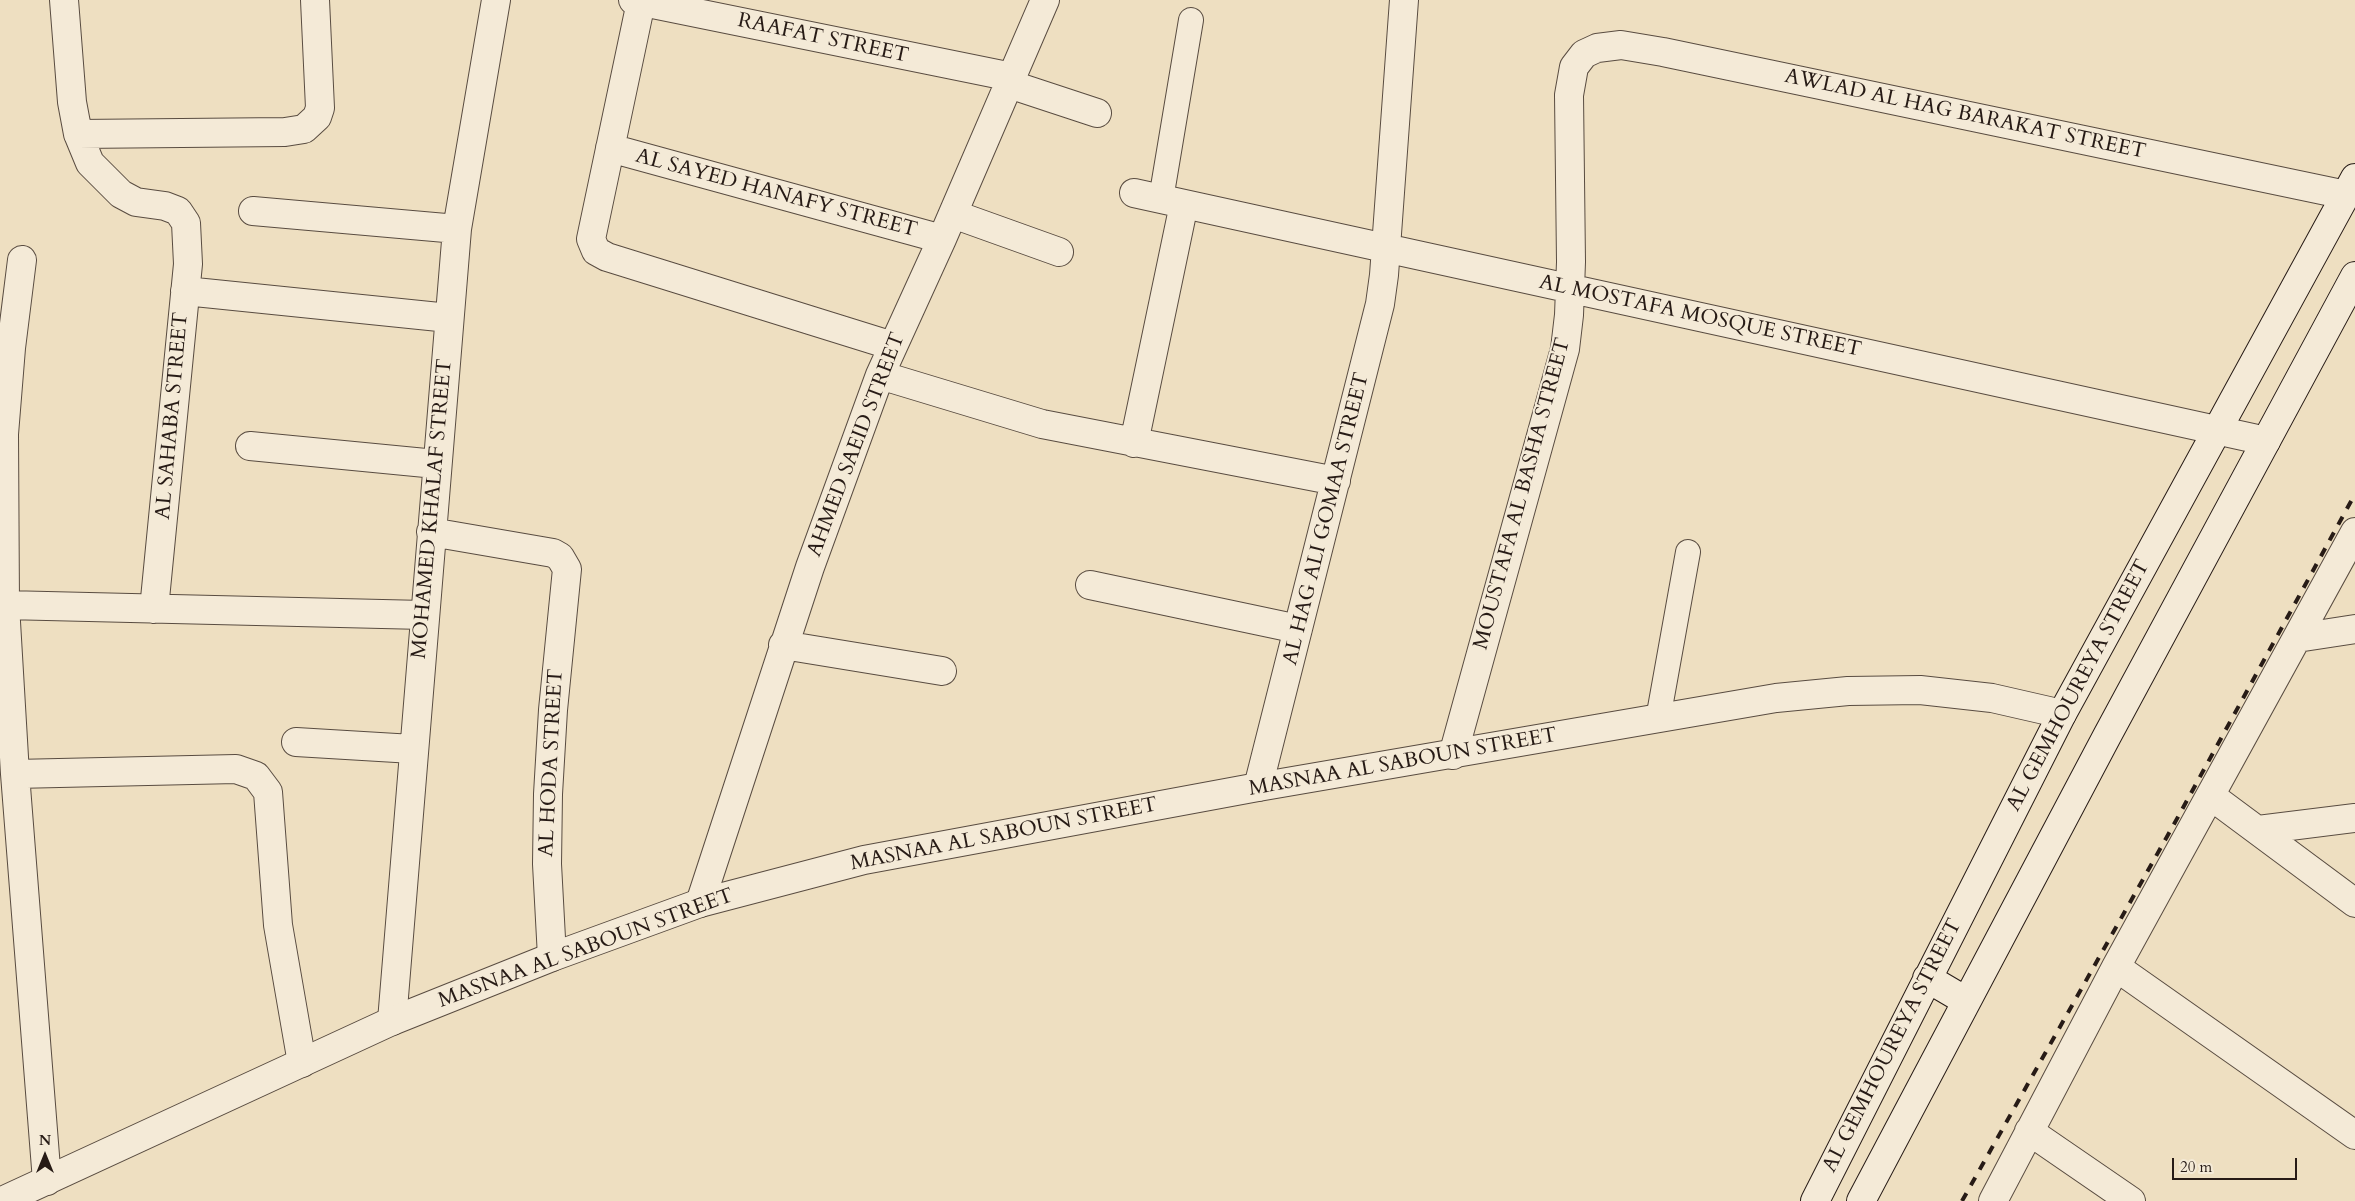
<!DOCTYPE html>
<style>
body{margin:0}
#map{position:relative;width:2355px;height:1201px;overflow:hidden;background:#eedfc1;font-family:Cardo,serif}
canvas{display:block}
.north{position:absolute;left:20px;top:1131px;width:50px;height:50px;-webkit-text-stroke:4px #f4ead7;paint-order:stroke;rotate:0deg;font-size:14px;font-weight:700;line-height:20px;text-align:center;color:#271b16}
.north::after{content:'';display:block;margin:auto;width:18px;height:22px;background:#271b16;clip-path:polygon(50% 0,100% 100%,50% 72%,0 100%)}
.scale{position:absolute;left:2172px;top:1158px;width:125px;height:22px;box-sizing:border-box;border:2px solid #271b16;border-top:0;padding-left:6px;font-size:15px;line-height:18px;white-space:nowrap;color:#271b16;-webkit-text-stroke:4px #f4ead7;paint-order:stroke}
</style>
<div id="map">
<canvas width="2355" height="1201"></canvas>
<div class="north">N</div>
<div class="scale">20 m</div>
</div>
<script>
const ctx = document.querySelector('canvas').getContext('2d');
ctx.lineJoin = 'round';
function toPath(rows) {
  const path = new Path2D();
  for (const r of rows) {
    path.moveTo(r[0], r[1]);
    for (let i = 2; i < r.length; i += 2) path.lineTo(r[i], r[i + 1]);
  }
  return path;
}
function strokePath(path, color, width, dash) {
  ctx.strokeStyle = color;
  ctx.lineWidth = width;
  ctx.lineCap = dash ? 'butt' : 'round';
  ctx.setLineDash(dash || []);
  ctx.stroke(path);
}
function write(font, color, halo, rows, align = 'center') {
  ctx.font = font + ' Cardo,serif';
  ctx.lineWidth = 4;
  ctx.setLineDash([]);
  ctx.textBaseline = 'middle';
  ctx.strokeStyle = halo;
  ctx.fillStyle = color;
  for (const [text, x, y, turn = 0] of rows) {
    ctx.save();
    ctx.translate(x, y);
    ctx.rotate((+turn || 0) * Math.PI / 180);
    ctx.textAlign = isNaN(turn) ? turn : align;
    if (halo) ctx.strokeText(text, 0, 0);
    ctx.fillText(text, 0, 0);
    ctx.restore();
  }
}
const service = toPath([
 [1161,199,1191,20],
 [1658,719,1688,552]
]);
const minor = toPath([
 [64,0,72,102,78,134,90,163,121,194,136,202,165,206,178,211,186,223,188,264,154,609],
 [633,0,1012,77],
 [641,2,591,239,596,251,607,257,893,346],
 [1009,84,1097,113],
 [78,134,285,132,304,129,317,117,320,108,315,0],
 [610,148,942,239],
 [1134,193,2266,441],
 [253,211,457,229],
 [953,214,1059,252],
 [22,260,11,348,4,434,5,605,15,774,47,1181],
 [185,291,449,318],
 [880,375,1042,424,1336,481],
 [1134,443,1184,204],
 [250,446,436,464],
 [431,532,553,553,560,557,567,569,553,710,548,794,547,864,552,957],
 [1090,585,1298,629],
 [5,605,424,615],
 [2297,638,2355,629],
 [783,645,942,671],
 [296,742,413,749],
 [1453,755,1565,349,1569,315,1571,262,1569,95,1574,67,1584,54,1597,48,1621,45,1663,52,2346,195],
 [15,774,236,769,256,776,268,792,278,925,302,1063],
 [1258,787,1380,304,1384,275,1404,0],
 [2211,796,2355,903],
 [2258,830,2355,818],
 [700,903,810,567,880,375,942,239,1045,0],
 [2116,967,2355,1135],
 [392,1021,457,229,496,0],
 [2029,1131,2131,1201],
 [1993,1201,2116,967,2355,532]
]);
const tertiary = toPath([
 [2,1201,392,1021,552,957,700,903,864,860,1258,787,1776,698,1848,691,1920,690,1992,698,2062,714]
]);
const secondary = toPath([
 [1927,978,1966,1001],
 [1815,1201,2062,714,2355,178],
 [1861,1201,2107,736,2355,276]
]);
strokePath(service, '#594c41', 26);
strokePath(minor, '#594c41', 30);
strokePath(tertiary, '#594c41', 30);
strokePath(secondary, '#271b16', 30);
strokePath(service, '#f4ead7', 24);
strokePath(minor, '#f4ead7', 28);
strokePath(tertiary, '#f4ead7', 28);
strokePath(secondary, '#f4ead7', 28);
strokePath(toPath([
 [1962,1201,2173,826,2355,494]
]), '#271b16', 4, [9, 9]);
write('21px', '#271b16', '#f4ead7', [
 ["RAAFAT STREET",823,39,12],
 ["AWLAD AL HAG BARAKAT STREET",1965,115,12],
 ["AL SAYED HANAFY STREET",776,194,15],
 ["AL MOSTAFA MOSQUE STREET",1700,317,12],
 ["AL SAHABA STREET",173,416,-85],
 ["AHMED SAEID STREET",857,445,-69],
 ["MOUSTAFA AL BASHA STREET",1523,494,-75],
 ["MOHAMED KHALAF STREET",433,509,-85],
 ["AL HAG ALI GOMAA STREET",1327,519,-76],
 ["AL GEMHOUREYA STREET",2079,686,-62],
 ["AL HODA STREET",552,763,-87],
 ["MASNAA AL SABOUN STREET",1403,763,-10],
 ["MASNAA AL SABOUN STREET",1004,835,-11],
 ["MASNAA AL SABOUN STREET",586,949,-20],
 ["AL GEMHOUREYA STREET",1893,1046,-63]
]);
</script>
